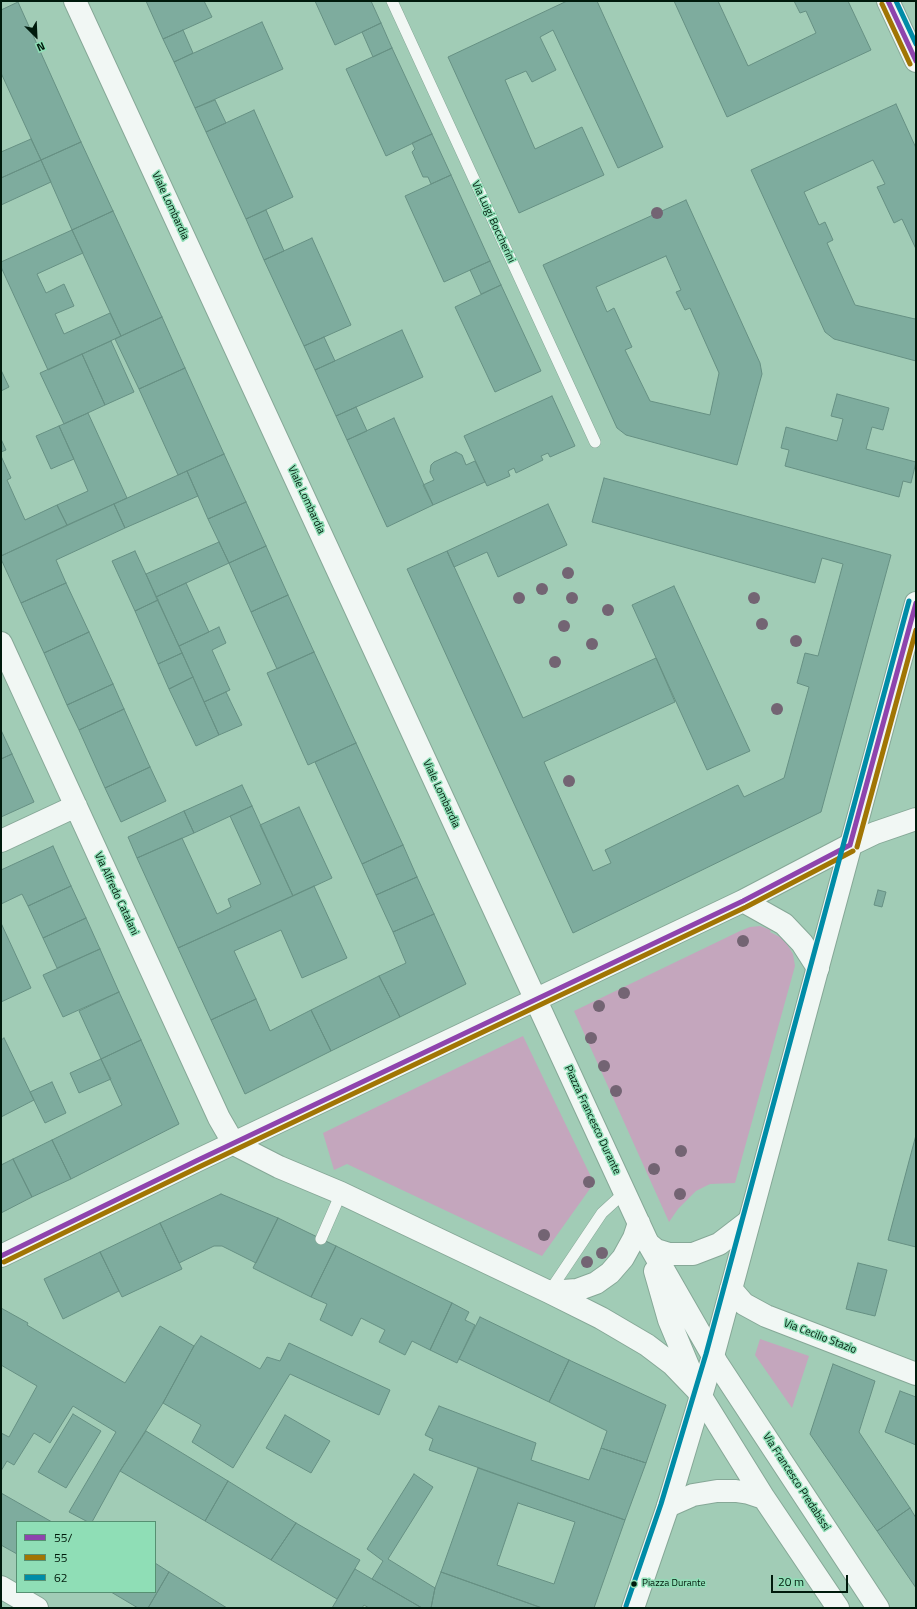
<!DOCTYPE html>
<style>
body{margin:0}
#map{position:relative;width:917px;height:1609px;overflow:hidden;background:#a1ccb6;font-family:"Titillium Web",sans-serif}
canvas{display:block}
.frame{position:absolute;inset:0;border:2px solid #001a0c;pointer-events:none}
.legend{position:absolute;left:16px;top:1521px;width:140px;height:72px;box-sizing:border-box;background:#8fdeb6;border:1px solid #569072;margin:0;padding:5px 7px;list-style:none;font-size:12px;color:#001a0c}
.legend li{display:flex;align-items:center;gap:8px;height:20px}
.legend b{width:20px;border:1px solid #569072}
.north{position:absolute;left:16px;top:16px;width:40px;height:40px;-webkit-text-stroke:3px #8fdeb6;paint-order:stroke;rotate:156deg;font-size:11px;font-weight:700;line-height:16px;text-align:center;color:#001a0c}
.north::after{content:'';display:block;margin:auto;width:14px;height:18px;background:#001a0c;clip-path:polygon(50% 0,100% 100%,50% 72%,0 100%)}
.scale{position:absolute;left:771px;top:1575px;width:77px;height:18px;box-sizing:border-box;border:2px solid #001a0c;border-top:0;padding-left:5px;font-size:12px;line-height:14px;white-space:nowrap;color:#001a0c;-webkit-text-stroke:3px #8fdeb6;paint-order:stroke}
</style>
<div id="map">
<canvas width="917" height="1609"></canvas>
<div class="frame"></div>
<ul class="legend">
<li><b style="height:5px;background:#8e44ad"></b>55/</li>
<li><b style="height:5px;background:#a17504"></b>55</li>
<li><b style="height:5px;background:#008ca7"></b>62</li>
</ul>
<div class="north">N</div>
<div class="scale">20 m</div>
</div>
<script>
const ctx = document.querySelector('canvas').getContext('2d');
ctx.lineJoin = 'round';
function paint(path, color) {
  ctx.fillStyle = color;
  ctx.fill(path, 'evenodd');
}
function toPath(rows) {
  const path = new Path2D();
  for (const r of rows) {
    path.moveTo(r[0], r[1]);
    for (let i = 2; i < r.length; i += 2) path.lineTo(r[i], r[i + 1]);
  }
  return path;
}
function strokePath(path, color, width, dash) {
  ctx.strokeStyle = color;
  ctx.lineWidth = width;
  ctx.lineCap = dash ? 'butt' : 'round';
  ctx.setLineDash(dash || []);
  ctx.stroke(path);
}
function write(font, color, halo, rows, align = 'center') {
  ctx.font = font + ' "Titillium Web",sans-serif';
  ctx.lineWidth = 3;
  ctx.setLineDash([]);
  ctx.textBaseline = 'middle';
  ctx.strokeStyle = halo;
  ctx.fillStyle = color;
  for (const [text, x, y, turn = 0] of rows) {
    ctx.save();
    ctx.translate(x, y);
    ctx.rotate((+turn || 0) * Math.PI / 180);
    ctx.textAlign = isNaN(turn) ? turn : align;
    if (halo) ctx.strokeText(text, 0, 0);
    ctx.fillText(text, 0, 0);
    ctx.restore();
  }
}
paint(toPath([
 [760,926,771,930,770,932,780,937,787,944,793,954,795,966,735,1183,710,1184,696,1191,678,1209,669,1222,574,1011,740,931,750,927],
 [523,1036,594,1183,542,1256,347,1164,334,1170,323,1133],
 [760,1339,809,1356,792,1408,755,1355]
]), '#c4a6bd');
const building = toPath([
 [146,1,204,1,212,17,163,39,146,1],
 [315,1,371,1,381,23,335,45,315,1],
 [567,1,597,1,663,147,618,168,553,30,540,37,556,70,532,82,526,71,505,80,535,149,582,127,604,175,519,213,448,57,567,1],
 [674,1,718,1,748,66,816,33,806,11,800,13,794,1,848,1,871,50,727,117,674,1],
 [18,2,81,142,41,160,1,73,1,10,18,2],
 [262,22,283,69,195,108,174,62,262,22],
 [381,23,392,48,373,57,362,32,381,23],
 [183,30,193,53,174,62,163,39,183,30],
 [392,48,432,134,386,156,346,69,392,48],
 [215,100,226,123,206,132,195,108,215,100],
 [896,104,916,148,916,249,902,219,894,223,877,187,885,184,873,160,804,192,819,225,825,222,833,240,827,243,855,305,915,319,916,316,916,361,834,339,825,332,751,170,896,104],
 [254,110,293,197,246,219,206,132,254,110],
 [432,134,451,175,431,184,428,177,423,177,412,152,415,149,412,143,432,134],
 [31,139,41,160,1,178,1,152,31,139],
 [81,142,113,211,72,230,41,160,81,142],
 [41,160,51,182,1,205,1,178,41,160],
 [451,175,490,261,444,282,405,196,451,175],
 [686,200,760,363,762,374,737,465,626,435,617,428,543,265,686,200],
 [666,256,681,290,676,292,685,310,690,308,719,373,710,415,650,401,625,350,632,347,614,308,607,312,596,287,666,256],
 [266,210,284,251,264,260,246,219,266,210],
 [113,211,162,317,121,336,72,230,113,211],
 [72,230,83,253,37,274,46,293,64,284,74,306,55,314,64,334,110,313,121,336,48,370,1,267,1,262,72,230],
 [312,238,351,325,304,346,264,260,312,238],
 [490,261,501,285,481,294,470,270,490,261],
 [501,285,541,371,495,392,455,307,501,285],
 [162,317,185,368,139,389,115,339,162,317],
 [402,330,423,377,336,416,315,370,402,330],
 [324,337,335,361,315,370,304,346,324,337],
 [111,341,134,392,105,405,82,354,111,341],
 [82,354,105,405,64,424,40,373,82,354],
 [185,368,224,454,178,475,139,389,185,368],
 [1,370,9,387,1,391,1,370],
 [837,394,889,408,883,430,872,427,866,449,916,462,911,483,903,481,899,497,785,466,789,450,781,448,786,427,837,441,843,419,831,416,837,394],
 [552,396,575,446,550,457,548,453,541,456,543,460,516,473,514,468,508,471,510,476,487,486,464,436,552,396],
 [356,407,367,431,347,440,336,416,356,407],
 [88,413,127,498,67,525,57,505,88,491,59,426,88,413],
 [394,418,433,505,387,527,347,440,394,418],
 [59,426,74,459,51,469,36,436,59,426],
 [1,439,6,450,1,452,1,439],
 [456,452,462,455,466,465,475,461,485,482,433,505,423,485,434,480,430,472,431,465,434,462,456,452],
 [224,454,246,502,208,519,187,471,224,454],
 [1,456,11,478,7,480,25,520,57,505,67,525,1,556,1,456],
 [187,471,198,496,125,528,114,504,187,471],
 [604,478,891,555,821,812,573,933,407,569,447,551,523,718,656,658,675,702,544,762,593,871,611,863,605,850,738,785,744,797,784,778,809,687,797,683,805,653,818,656,843,564,822,558,815,583,592,522,604,478],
 [246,502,266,546,229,563,208,519,246,502],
 [114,504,125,528,56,560,66,583,21,603,1,559,1,556,114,504],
 [548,504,567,545,498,577,487,552,454,567,447,551,548,504],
 [219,542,229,563,156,597,146,574,219,542],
 [266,546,288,595,251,612,229,563,266,546],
 [135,551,158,600,135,611,112,561,135,551],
 [66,583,89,632,44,653,21,603,66,583],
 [186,583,209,632,179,646,156,597,186,583],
 [674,586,750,751,707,770,632,605,674,586],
 [288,595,314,652,277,669,251,612,288,595],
 [158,600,182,653,158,664,135,611,158,600],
 [219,627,226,643,212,650,230,690,204,702,179,646,219,627],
 [89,632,113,684,67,705,44,653,89,632],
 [314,652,356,743,308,765,267,673,314,652],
 [182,653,193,677,169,689,158,664,182,653],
 [193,677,219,735,196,746,169,689,193,677],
 [113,684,124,709,79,730,67,705,113,684],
 [226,692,242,725,219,735,204,702,226,692],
 [124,709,150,767,105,788,79,730,124,709],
 [1,730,12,754,1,759,1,730],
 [356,743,403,845,362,864,315,762,356,743],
 [12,754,34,802,1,817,1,759,12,754],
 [150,767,166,801,121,822,105,788,150,767],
 [242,785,252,806,194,833,184,811,242,785],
 [252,806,293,896,178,948,137,858,182,838,217,914,231,907,228,899,261,884,230,816,252,806],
 [299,807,332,878,293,896,260,825,299,807],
 [184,811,194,833,137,858,128,837,184,811],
 [403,845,417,877,376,895,362,864,403,845],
 [53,846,71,886,28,906,22,894,1,904,1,870,53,846],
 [417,877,434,914,393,932,376,895,417,877],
 [71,886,86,918,43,938,28,906,71,886],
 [314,886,347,958,302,978,281,930,234,951,256,999,211,1020,178,948,314,886],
 [878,890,886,892,882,907,874,905,878,890],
 [434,914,466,984,400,1017,379,976,406,963,393,932,434,914],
 [86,918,100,949,57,968,43,938,86,918],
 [1,923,31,988,1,1002,1,923],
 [100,949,119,992,63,1017,43,975,100,949],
 [379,976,400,1017,331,1051,311,1010,379,976],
 [119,992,141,1040,101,1059,79,1011,119,992],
 [256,999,270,1031,311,1010,331,1051,245,1094,211,1020,256,999],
 [4,1038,34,1100,1,1117,1,1040,4,1038],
 [141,1040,179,1124,71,1179,52,1140,122,1105,101,1059,141,1040],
 [101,1059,111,1079,79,1093,70,1073,101,1059],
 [52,1082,66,1113,45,1123,30,1092,52,1082],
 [916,1135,916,1247,888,1240,916,1135],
 [52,1140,71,1179,32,1197,13,1159,52,1140],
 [13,1159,32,1197,1,1213,1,1165,13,1159],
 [221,1194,278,1218,256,1263,222,1246,214,1246,179,1263,160,1223,221,1194],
 [278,1218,336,1246,311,1297,253,1268,278,1218],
 [160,1223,182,1269,122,1297,100,1252,160,1223],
 [336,1246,452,1303,430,1350,412,1341,405,1355,379,1342,385,1330,361,1318,352,1336,320,1320,327,1304,311,1297,336,1246],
 [100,1252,119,1291,63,1319,44,1279,100,1252],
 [858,1263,887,1270,875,1316,846,1309,858,1263],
 [452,1303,469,1312,465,1320,475,1325,457,1363,430,1350,452,1303],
 [1,1308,28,1323,27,1325,125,1383,160,1326,194,1346,163,1403,120,1471,92,1522,88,1522,69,1512,116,1432,73,1406,50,1443,34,1433,14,1465,7,1461,1,1471,1,1433,9,1437,37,1386,1,1365,1,1308],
 [480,1317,569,1360,549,1402,459,1359,480,1317],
 [201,1336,260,1369,267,1357,280,1361,289,1343,390,1390,379,1415,290,1374,233,1468,192,1442,201,1425,163,1403,194,1346,201,1336],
 [569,1360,666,1405,646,1463,601,1448,607,1431,549,1402,569,1360],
 [833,1364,875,1381,859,1432,910,1508,877,1531,810,1434,833,1364],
 [900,1391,916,1397,916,1445,885,1432,900,1391],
 [439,1406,536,1443,531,1460,589,1480,601,1448,646,1463,625,1520,429,1450,433,1439,425,1435,439,1406],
 [73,1414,101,1431,66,1488,38,1472,73,1414],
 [285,1415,330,1441,311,1473,266,1448,285,1415],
 [146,1431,228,1481,205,1521,120,1471,146,1431],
 [478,1468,625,1520,594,1608,542,1608,441,1572,478,1468],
 [518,1503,575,1522,554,1584,497,1565,518,1503],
 [414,1474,433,1487,388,1559,435,1588,431,1608,422,1608,372,1579,383,1561,367,1549,414,1474],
 [228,1481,296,1523,271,1560,205,1521,228,1481],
 [1,1493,52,1522,17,1522,17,1554,1,1545,1,1493],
 [910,1508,916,1518,916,1588,877,1531,910,1508],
 [296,1523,360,1560,337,1599,271,1560,296,1523],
 [155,1563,169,1572,148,1608,138,1608,111,1592,155,1592,155,1563],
 [355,1569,372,1579,422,1608,369,1608,364,1605,362,1608,332,1608,355,1569],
 [169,1572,227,1608,148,1608,169,1572],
 [441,1572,542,1608,431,1608,435,1588,441,1572]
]);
paint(building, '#7eac9e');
strokePath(building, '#669083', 1);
const service = toPath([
 [392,1,595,442],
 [321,1239,341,1193],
 [549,1292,602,1213,625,1192]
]);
const minor = toPath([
 [888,1,916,61],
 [1,643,219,1118,234,1144],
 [1,841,76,806],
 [850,845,875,833,916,819],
 [731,1289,744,1304,766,1316,916,1374],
 [1,1587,37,1608]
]);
const tertiary = toPath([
 [75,1,647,1241,717,1363,878,1608],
 [743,901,784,924,802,943,818,968],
 [234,1144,279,1167,341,1193,549,1292,601,1318,647,1345,672,1364,697,1390,764,1498,838,1608],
 [650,1245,656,1250,669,1254,693,1254,719,1244,749,1221],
 [1,1256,196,1161,743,901,850,845],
 [655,1271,669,1320,694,1380],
 [549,1292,577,1290,596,1283,610,1273,623,1258,634,1238,639,1223],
 [668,1506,693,1495,717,1491,736,1491,749,1493,764,1498]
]);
const primary = toPath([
 [633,1608,668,1506,713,1356,916,603]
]);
strokePath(service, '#86a897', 12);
strokePath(minor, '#86a897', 24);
strokePath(tertiary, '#86a897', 24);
strokePath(primary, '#86a897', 24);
strokePath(service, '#f1f7f4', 11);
strokePath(minor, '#f1f7f4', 22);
strokePath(tertiary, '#f1f7f4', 22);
strokePath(primary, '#f1f7f4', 22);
strokePath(toPath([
 [888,1,916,61],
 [850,845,916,603],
 [1,1256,196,1161,743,901,850,845]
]), '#8e44ad', 5);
strokePath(toPath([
 [882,4,910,64],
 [857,847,916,630],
 [4,1262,199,1167,746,907,853,851]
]), '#a17504', 5);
strokePath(toPath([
 [896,1,916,44],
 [626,1606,661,1504,706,1354,909,601]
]), '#008ca7', 5);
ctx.fillStyle = '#736473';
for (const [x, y] of [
 [657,213],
 [568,573],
 [542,589],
 [519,598],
 [572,598],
 [754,598],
 [608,610],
 [762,624],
 [564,626],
 [796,641],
 [592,644],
 [555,662],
 [777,709],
 [569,781],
 [743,941],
 [624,993],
 [599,1006],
 [591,1038],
 [604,1066],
 [616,1091],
 [681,1151],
 [654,1169],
 [589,1182],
 [680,1194],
 [544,1235],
 [602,1253],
 [587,1262]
]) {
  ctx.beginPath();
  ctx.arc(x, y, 6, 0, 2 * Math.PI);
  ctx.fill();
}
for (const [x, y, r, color] of [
 [634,1584,3.5,"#001a0c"]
]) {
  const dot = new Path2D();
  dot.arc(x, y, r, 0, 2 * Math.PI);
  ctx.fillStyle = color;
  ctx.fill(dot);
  strokePath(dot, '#8fdeb6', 1.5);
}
write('10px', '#001a0c', '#8fdeb6', [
 ["Piazza Durante",642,1584]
], 'left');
write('11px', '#001a0c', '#8fdeb6', [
 ["Viale Lombardia",170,206,65],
 ["Via Luigi Boccherini",493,222,65],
 ["Viale Lombardia",306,500,65],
 ["Viale Lombardia",441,794,65],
 ["Via Alfredo Catalani",116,894,65],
 ["Piazza Francesco Durante",592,1120,65],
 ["Via Cecilio Stazio",820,1337,21],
 ["Via Francesco Predabissi",796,1482,57]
]);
</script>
